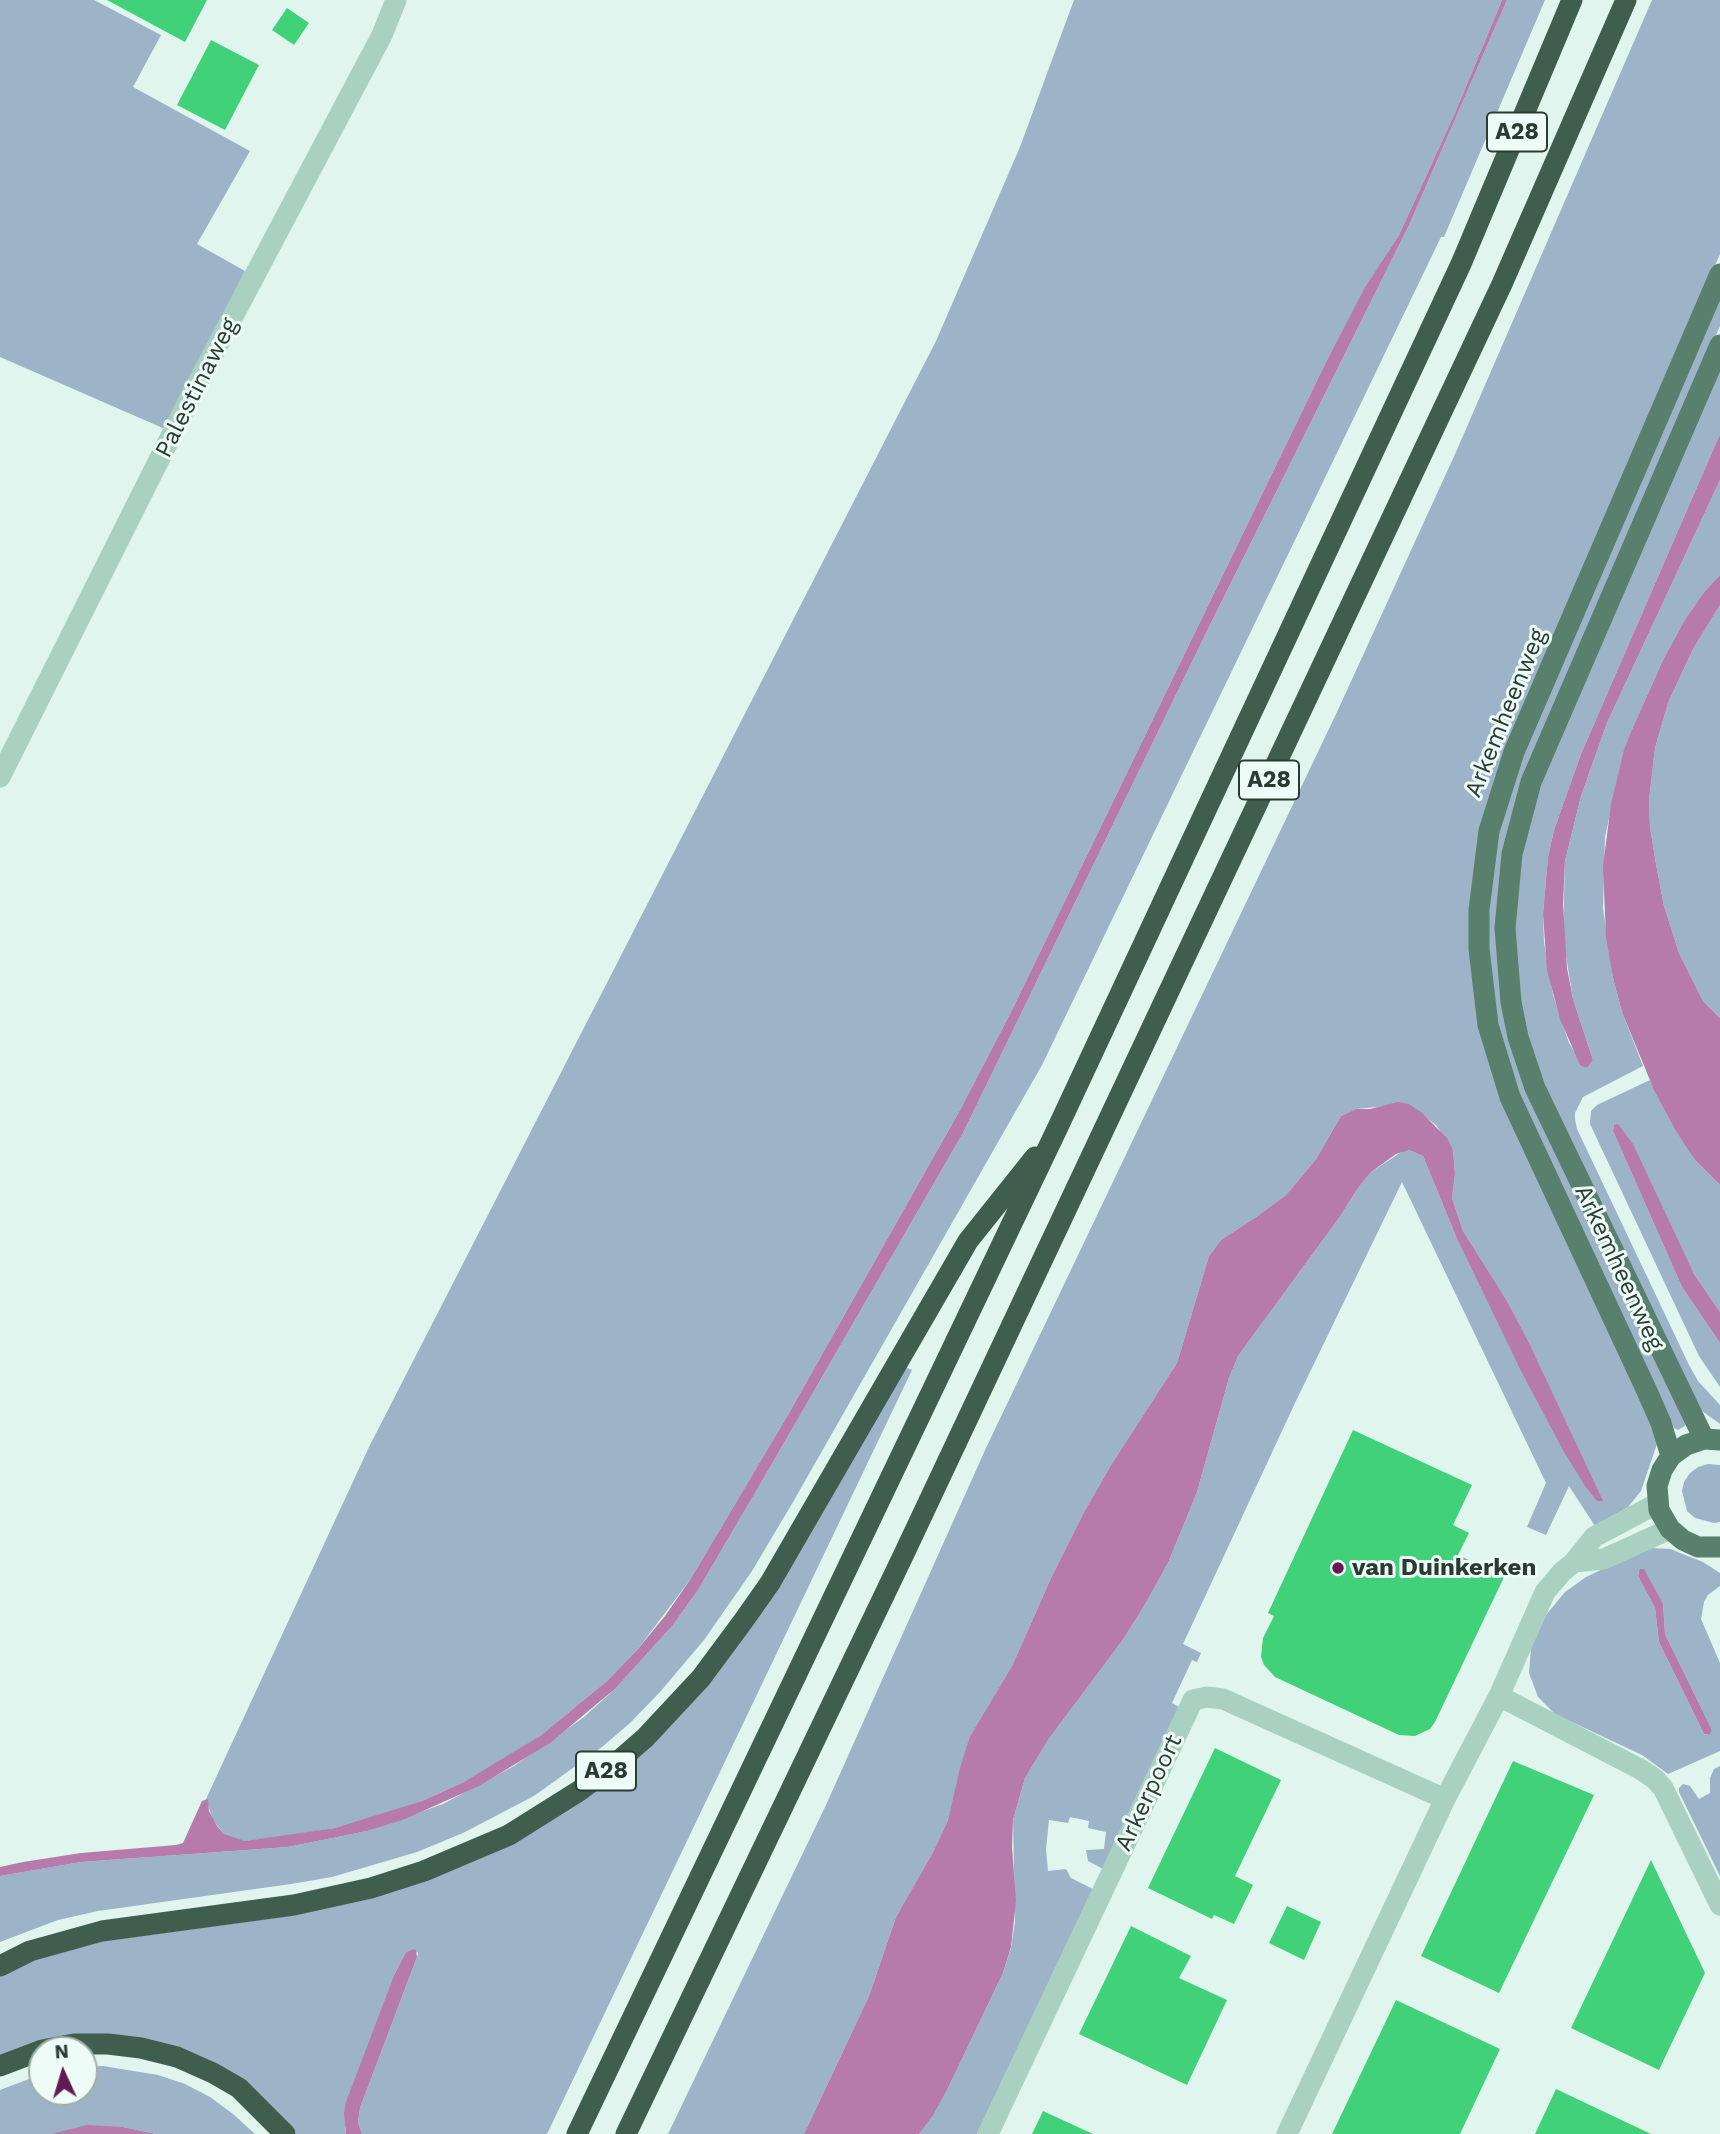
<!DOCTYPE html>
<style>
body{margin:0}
#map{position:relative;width:1720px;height:2134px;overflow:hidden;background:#dff5ee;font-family:"Work Sans",sans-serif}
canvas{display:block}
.north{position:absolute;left:28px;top:2036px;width:70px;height:70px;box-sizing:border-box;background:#edfcf7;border:2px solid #9fafa8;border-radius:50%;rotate:356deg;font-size:19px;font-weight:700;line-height:28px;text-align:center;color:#2a3c32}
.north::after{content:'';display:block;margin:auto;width:24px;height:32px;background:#631a53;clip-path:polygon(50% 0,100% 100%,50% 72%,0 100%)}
</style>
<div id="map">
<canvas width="1720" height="2134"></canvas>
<div class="north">N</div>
</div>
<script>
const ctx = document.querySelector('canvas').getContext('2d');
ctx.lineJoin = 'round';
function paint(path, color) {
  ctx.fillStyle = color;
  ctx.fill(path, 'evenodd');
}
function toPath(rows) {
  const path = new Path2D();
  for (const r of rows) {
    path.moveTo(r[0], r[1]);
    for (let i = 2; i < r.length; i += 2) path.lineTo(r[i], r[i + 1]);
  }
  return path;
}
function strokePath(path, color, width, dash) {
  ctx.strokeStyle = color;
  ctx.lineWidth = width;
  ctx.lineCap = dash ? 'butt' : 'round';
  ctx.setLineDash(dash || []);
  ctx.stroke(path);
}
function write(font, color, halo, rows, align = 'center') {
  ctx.font = font + ' "Work Sans",sans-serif';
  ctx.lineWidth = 6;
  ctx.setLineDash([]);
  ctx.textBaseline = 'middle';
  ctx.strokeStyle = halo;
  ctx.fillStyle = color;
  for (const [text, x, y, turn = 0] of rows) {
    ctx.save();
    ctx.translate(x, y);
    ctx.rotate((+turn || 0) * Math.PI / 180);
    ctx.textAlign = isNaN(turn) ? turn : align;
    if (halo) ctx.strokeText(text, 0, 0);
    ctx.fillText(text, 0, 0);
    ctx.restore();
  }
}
paint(toPath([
 [0,0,94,0,161,35,133,87,250,151,197,244,245,271,165,429,0,357],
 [1074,0,1502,0,1455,113,1399,235,1364,290,1327,360,1012,1010,960,1110,789,1413,690,1580,637,1650,607,1681,540,1736,504,1760,464,1782,422,1801,379,1816,335,1828,280,1837,245,1841,232,1838,224,1834,213,1820,206,1799,369,1447,936,341,1020,147],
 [1507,0,1545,0,1444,237,1441,237,1042,1065,793,1502,752,1571,704,1640,660,1692,630,1723,602,1747,534,1796,463,1833,417,1852,332,1877,291,1884,98,1911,58,1920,0,1942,0,1876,81,1862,288,1847,367,1831,443,1804,514,1766,584,1717,616,1688,673,1625,698,1590,758,1488,963,1133,1207,631,1410,223],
 [1652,0,1720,0,1720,254,1509,743,1475,1001,1652,1421,1657,1444,1641,1491,1628,1507,1595,1526,1569,1486,1546,1535,1527,1527,1546,1483,1402,1182,1295,1403,1183,1644,1201,1653,1197,1662,1192,1660,1172,1703,1179,1707,1103,1869,1088,1861,1086,1850,1104,1849,1106,1832,1088,1828,1089,1821,1070,1817,1068,1823,1049,1820,1046,1849,1048,1871,1066,1869,1071,1878,1093,1889,977,2134,919,2134,949,2086,1003,1973,1011,1948,1015,1922,1013,1820,1025,1778,1048,1740,1122,1641,1143,1608,1168,1563,1197,1492,1229,1378,1238,1356,1339,1218,1358,1188,1371,1172,1403,1151,1409,1150,1423,1156,1455,1234,1544,1375,1506,1299,1463,1231,1452,1198,1455,1174,1453,1150,1436,1125,1408,1104,1356,1109,1341,1116,1316,1159,1286,1195,1256,1217,1221,1240,1209,1256,1177,1363,1111,1465,1084,1512,1051,1578,1012,1666,970,1736,948,1820,933,1852,896,1917,869,1996,804,2134,668,2134,826,1805,986,1448,1337,712,1456,452],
 [1720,292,1720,326,1531,762,1501,985,1687,1421,1685,1426,1678,1430,1674,1428,1515,1097,1485,969,1495,832,1536,719],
 [1720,364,1720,434,1581,754,1554,830,1548,857,1543,914,1544,942,1553,995,1569,1043,1584,1067,1588,1067,1593,1060,1573,999,1563,937,1565,861,1581,796,1607,723,1720,480,1720,575,1704,592,1684,621,1663,660,1633,727,1619,772,1605,837,1603,908,1613,978,1622,1012,1643,1066,1583,1097,1575,1113,1575,1119,1577,1129,1689,1365,1698,1381,1720,1405,1720,1424,1702,1411,1542,1085,1526,1035,1514,966,1514,892,1538,784],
 [1720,605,1720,1018,1703,1001,1679,953,1664,906,1656,864,1650,827,1649,800,1655,748,1668,703,1693,649],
 [1650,1080,1695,1160,1720,1185,1720,1312,1694,1274,1614,1125,1613,1131,1682,1287,1720,1343,1720,1387,1699,1356,1590,1124,1591,1111,1597,1105],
 [905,1367,912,1370,547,2134,362,2134,358,2122,360,2108,417,1957,418,1953,413,1949,406,1952,395,1973,345,2128,346,2134,296,2134,285,2120,187,2052,0,2056,0,1976,34,1960,104,1941,296,1915,374,1897,651,1745],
 [1708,1464,1720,1465,1720,1522,1714,1523,1695,1518,1687,1511,1682,1491,1684,1482,1690,1473,1698,1467],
 [1652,1548,1671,1549,1680,1553,1703,1562,1720,1573,1720,1586,1708,1595,1704,1602,1701,1619,1720,1663,1720,1751,1668,1774,1642,1755,1555,1714,1538,1697,1529,1673,1531,1648,1546,1615,1565,1592,1586,1577,1634,1554],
 [1639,1572,1663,1604,1665,1634,1712,1730,1707,1735,1704,1734,1659,1642,1655,1608,1638,1576],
 [1720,1766,1720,1876,1679,1792,1679,1788,1683,1784,1690,1786,1699,1799,1710,1793,1710,1778,1714,1769],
 [103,2066,158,2075,185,2084,210,2097,233,2114,255,2134,156,2134,123,2127,51,2134,0,2134,0,2090,42,2074,42,2092,84,2092,84,2067]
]), '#9db3c7');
paint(toPath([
 [1502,0,1507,0,1410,223,1207,631,963,1133,758,1488,698,1590,673,1625,616,1688,550,1743,479,1786,405,1819,367,1831,288,1847,81,1862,0,1876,0,1867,23,1862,81,1853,176,1845,183,1843,202,1801,208,1799,209,1811,217,1826,224,1834,245,1841,335,1828,422,1801,464,1782,540,1736,607,1681,637,1650,665,1616,690,1580,789,1413,960,1110,1012,1010,1327,360,1364,289,1399,235,1455,113],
 [1720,434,1720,480,1607,723,1581,796,1565,861,1563,905,1567,968,1573,999,1593,1060,1588,1067,1584,1067,1580,1065,1560,1019,1547,970,1543,914,1548,857,1554,830,1581,754],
 [1720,575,1720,605,1693,649,1668,703,1655,748,1649,800,1650,827,1656,864,1664,906,1679,953,1703,1001,1720,1018,1720,1185,1695,1160,1676,1131,1654,1090,1622,1012,1613,978,1606,937,1603,866,1611,804,1624,750,1633,727,1663,660,1684,621,1704,592],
 [1398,1102,1409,1104,1422,1113,1447,1138,1453,1150,1455,1174,1452,1198,1463,1231,1506,1299,1530,1345,1603,1501,1597,1501,1585,1486,1564,1452,1521,1371,1455,1234,1423,1156,1409,1150,1396,1154,1371,1172,1358,1188,1339,1218,1238,1356,1229,1378,1197,1492,1168,1563,1143,1608,1122,1641,1048,1740,1025,1778,1013,1820,1012,1847,1016,1901,1011,1947,1003,1973,949,2086,933,2115,919,2134,804,2134,869,1996,896,1917,933,1852,948,1820,960,1768,970,1736,1012,1666,1051,1578,1084,1512,1111,1465,1177,1363,1209,1256,1221,1240,1256,1217,1286,1195,1316,1159,1341,1116,1356,1109,1370,1109],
 [1618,1124,1633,1144,1694,1274,1720,1312,1720,1343,1682,1287,1613,1131,1614,1125],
 [1640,1569,1644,1569,1663,1604,1665,1634,1712,1730,1709,1735,1704,1734,1659,1642,1655,1608,1638,1576],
 [413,1949,416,1950,417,1957,360,2108,358,2122,362,2134,346,2134,344,2113,346,2102,395,1973,406,1952],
 [87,2125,123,2127,156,2134,51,2134]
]), '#b67bab');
paint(toPath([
 [107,0,207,0,185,42],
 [287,8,309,23,294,45,272,30],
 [211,40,259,65,225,130,177,105],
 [1353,1430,1472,1485,1453,1525,1469,1533,1458,1555,1504,1577,1435,1722,1430,1729,1415,1736,1399,1735,1275,1677,1264,1665,1261,1657,1263,1638,1274,1616,1268,1613],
 [1215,1748,1281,1780,1235,1876,1253,1885,1234,1924,1214,1915,1212,1919,1148,1888],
 [1513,1761,1594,1795,1499,1993,1421,1956],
 [1651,1860,1705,1973,1659,2070,1571,2028],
 [1287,1906,1321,1922,1304,1960,1269,1943],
 [1131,1926,1191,1956,1179,1978,1227,2000,1187,2085,1079,2034],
 [1396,2000,1500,2049,1460,2134,1332,2134],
 [1556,2089,1651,2134,1535,2134],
 [1043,2111,1093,2134,1032,2134]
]), '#41d279');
strokePath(toPath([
 [0,777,194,390,382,35,396,0],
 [1574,1562,1604,1559,1670,1529],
 [1499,1696,1640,1769,1655,1779,1663,1788,1720,1905],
 [988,2134,1193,1700,1207,1697,1223,1699,1445,1799],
 [1287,2134,1445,1799,1499,1696,1545,1592,1562,1572,1574,1562,1594,1537,1658,1503]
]), '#a9d0c0', 21);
strokePath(toPath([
 [1704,1439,1535,1088,1518,1037,1511,1002,1505,928,1512,854,1531,782,1720,345],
 [1720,1440,1704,1439,1686,1445,1671,1456,1662,1470,1657,1486,1659,1510,1670,1529,1683,1540,1698,1547,1720,1547],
 [1671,1456,1661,1423,1646,1389,1510,1097,1488,1025,1479,949,1479,910,1489,831,1514,752,1720,274]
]), '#59806c', 21);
strokePath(toPath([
 [0,1966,30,1951,102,1931,294,1905,371,1888,424,1871,509,1835,579,1791,615,1764,645,1738,701,1678,744,1620,770,1583,968,1241,1035,1157],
 [42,2050,74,2044,108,2044,141,2048,177,2057,213,2073,239,2088,285,2134],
 [0,2066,42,2050],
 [577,2134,1058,1127,1461,264,1572,0],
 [626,2134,903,1556,1502,284,1626,0]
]), '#405e4e', 21);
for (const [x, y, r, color] of [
 [1338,1568,7,"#631a53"]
]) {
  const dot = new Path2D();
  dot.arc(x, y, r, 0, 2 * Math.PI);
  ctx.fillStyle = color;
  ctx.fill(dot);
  strokePath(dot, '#edfcf7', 2.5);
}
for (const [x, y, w] of [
 [1517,132,60],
 [1269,780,60],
 [606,1771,60]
]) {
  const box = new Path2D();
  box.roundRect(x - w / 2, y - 19.5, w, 39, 5);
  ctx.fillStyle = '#edfcf7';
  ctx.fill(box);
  strokePath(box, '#2a3c32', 2);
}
write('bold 23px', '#2a3c32', null, [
 ["A28",1517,132],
 ["A28",1269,780],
 ["A28",606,1771]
]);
write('24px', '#2a3c32', '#edfcf7', [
 ["Palestinaweg",197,388,-63],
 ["Arkemheenweg",1506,713,-68],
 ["Arkemheenweg",1619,1268,65],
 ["Arkerpoort",1149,1793,-65]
]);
write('bold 24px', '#2a3c32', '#edfcf7', [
 ["van Duinkerken",1352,1568]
], 'left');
</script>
